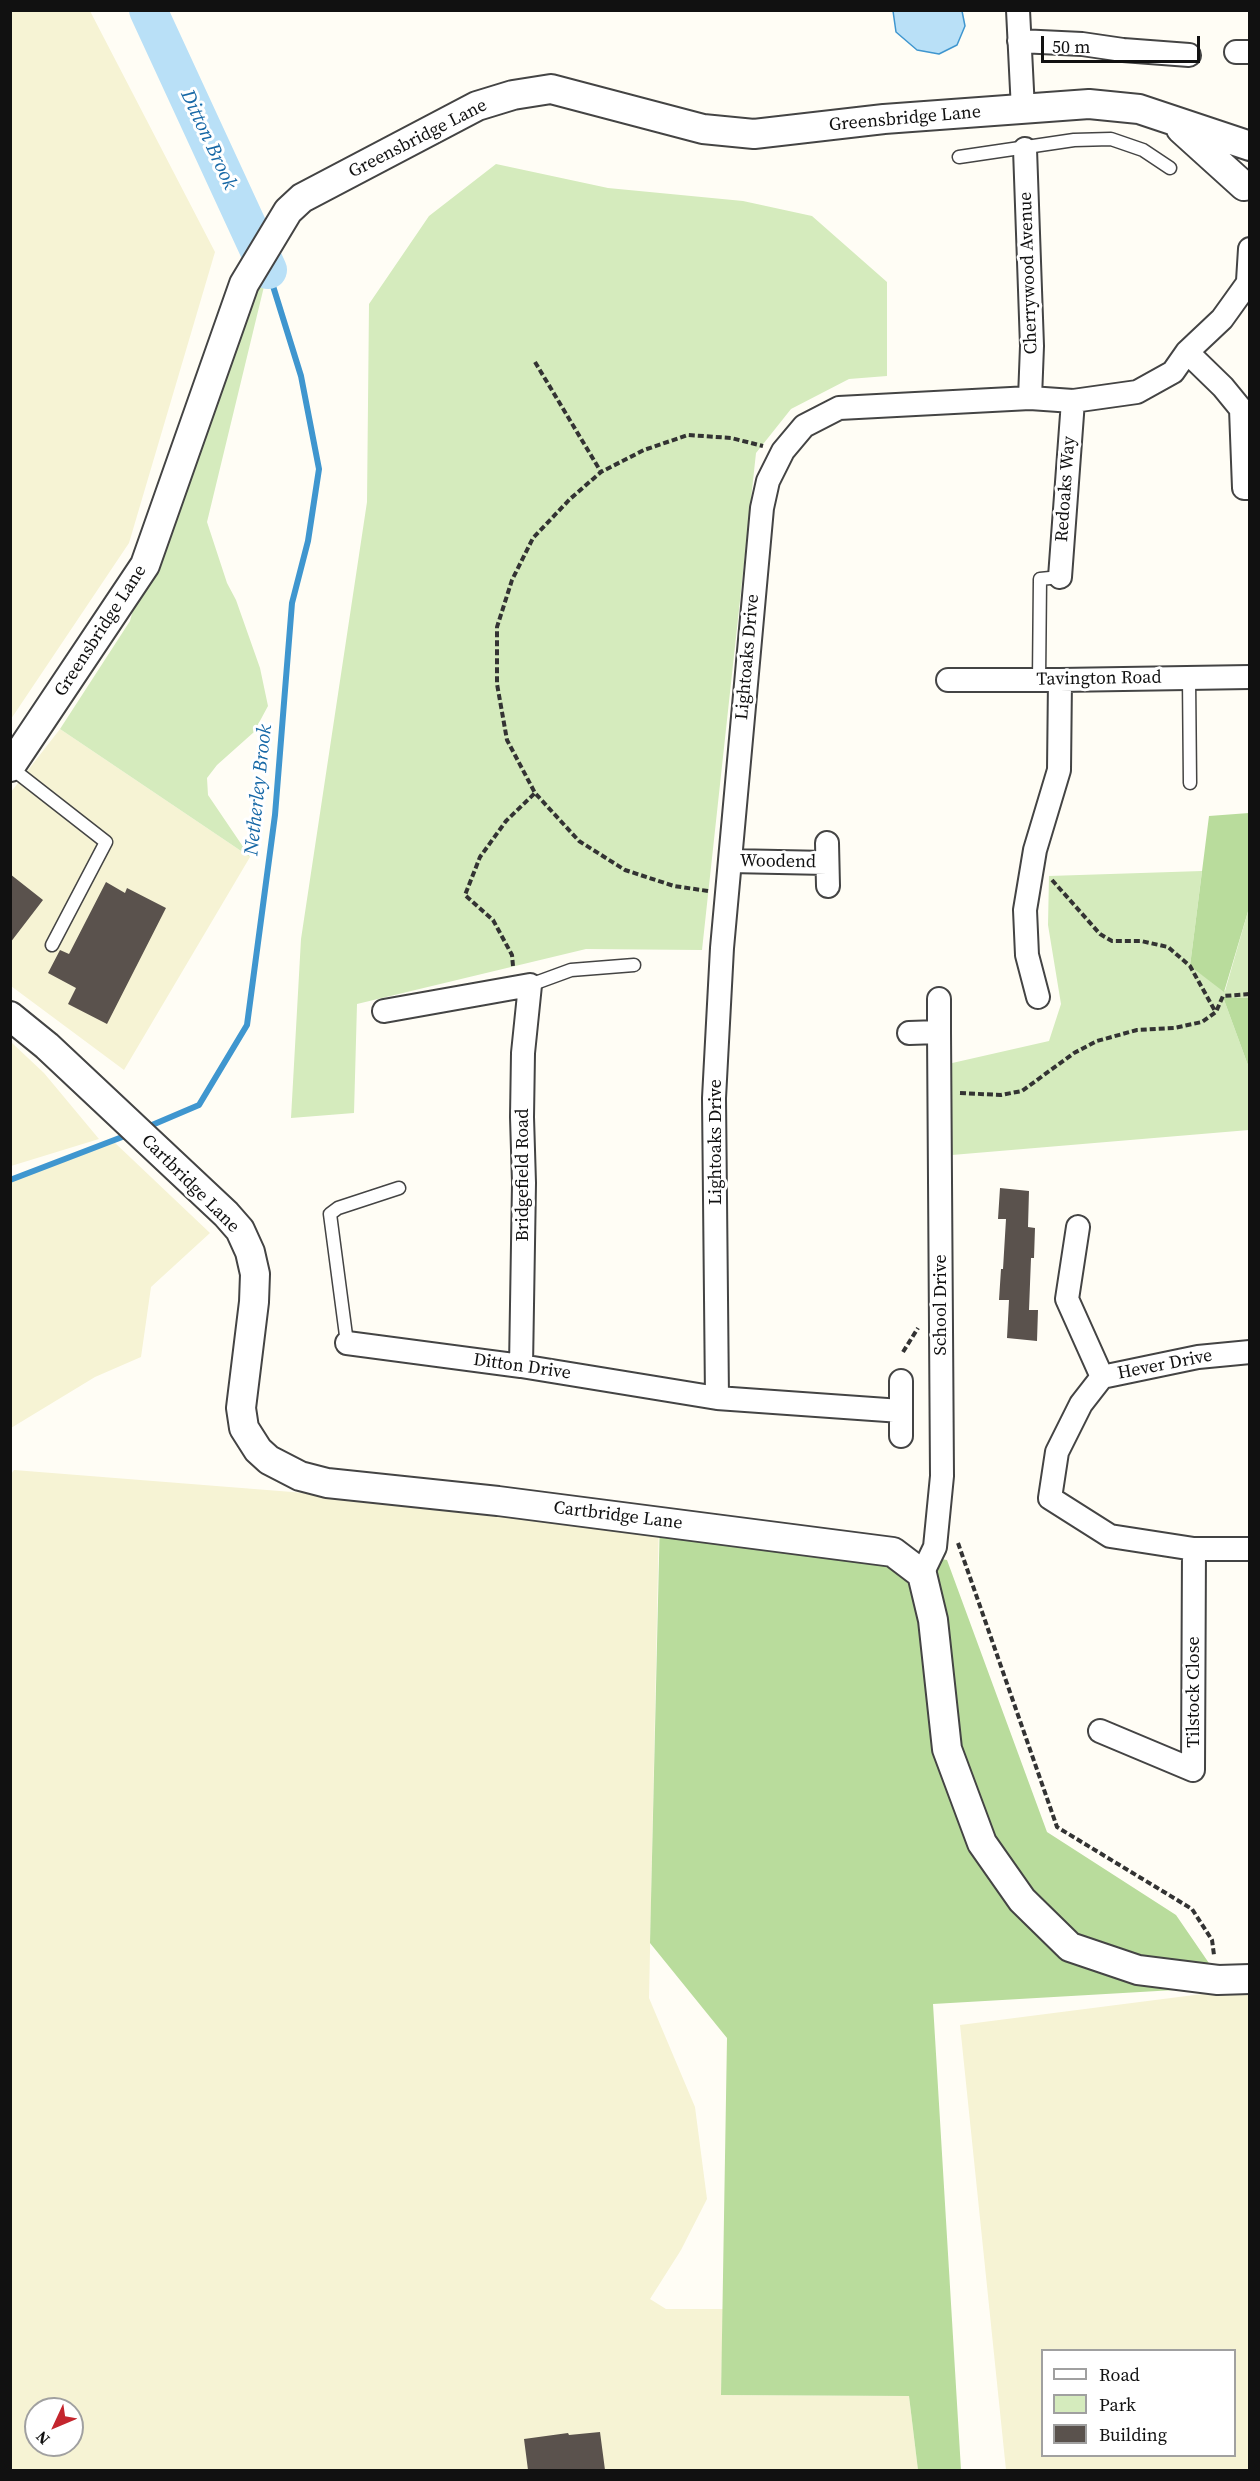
<!DOCTYPE html>
<style>
body{margin:0}
#map{position:relative;width:1260px;height:2481px;overflow:hidden;background:#fffdf5;font-family:"Source Serif 4",serif}
canvas{display:block}
.frame{position:absolute;inset:0;border:12px solid #111;pointer-events:none}
.legend{position:absolute;left:1041px;top:2349px;width:195px;height:108px;box-sizing:border-box;background:#fff;border:2px solid #a0a0a0;margin:0;padding:8px 10px;list-style:none;font-size:18px;color:#111}
.legend li{display:flex;align-items:center;gap:12px;height:30px}
.legend b{width:30px;border:2px solid #a0a0a0}
.north{position:absolute;left:24px;top:2397px;width:60px;height:60px;box-sizing:border-box;background:#fff;border:2px solid #a0a0a0;border-radius:50%;rotate:226deg;font-size:16px;font-weight:700;line-height:24px;text-align:center;color:#111}
.north::after{content:'';display:block;margin:auto;width:21px;height:27px;background:#c4262e;clip-path:polygon(50% 0,100% 100%,50% 72%,0 100%)}
.scale{position:absolute;left:1041px;top:36px;width:159px;height:27px;box-sizing:border-box;border:3px solid #111;border-top:0;padding-left:8px;font-size:18px;line-height:21px;white-space:nowrap;color:#111;-webkit-text-stroke:4px #fff;paint-order:stroke}
</style>
<div id="map">
<canvas width="1260" height="2481"></canvas>
<div class="frame"></div>
<ul class="legend">
<li><b style="height:8px;background:#fff"></b>Road</li>
<li><b style="height:16px;background:#d5ebbd"></b>Park</li>
<li><b style="height:16px;background:#5a524d"></b>Building</li>
</ul>
<div class="north">N</div>
<div class="scale">50 m</div>
</div>
<script>
const ctx = document.querySelector('canvas').getContext('2d');
ctx.lineJoin = 'round';
function paint(path, color) {
  ctx.fillStyle = color;
  ctx.fill(path, 'evenodd');
}
function toPath(rows) {
  const path = new Path2D();
  for (const r of rows) {
    path.moveTo(r[0], r[1]);
    for (let i = 2; i < r.length; i += 2) path.lineTo(r[i], r[i + 1]);
  }
  return path;
}
function strokePath(path, color, width, dash) {
  ctx.strokeStyle = color;
  ctx.lineWidth = width;
  ctx.lineCap = dash ? 'butt' : 'round';
  ctx.setLineDash(dash || []);
  ctx.stroke(path);
}
function write(font, color, halo, rows, align = 'center') {
  ctx.font = font + ' "Source Serif 4",serif';
  ctx.lineWidth = 6;
  ctx.setLineDash([]);
  ctx.textBaseline = 'middle';
  ctx.strokeStyle = halo;
  ctx.fillStyle = color;
  for (const [text, x, y, turn = 0] of rows) {
    ctx.save();
    ctx.translate(x, y);
    ctx.rotate((+turn || 0) * Math.PI / 180);
    ctx.textAlign = isNaN(turn) ? turn : align;
    if (halo) ctx.strokeText(text, 0, 0);
    ctx.fillText(text, 0, 0);
    ctx.restore();
  }
}
paint(toPath([
 [11,10,90,11,215,252,129,543,11,719],
 [60,729,250,857,124,1070,11,986,11,792],
 [11,1042,44,1073,99,1139,11,1166],
 [113,1141,210,1233,151,1287,141,1357,95,1377,11,1428,11,1180],
 [14,1470,659,1521,649,1998,695,2107,707,2199,681,2250,650,2299,666,2309,723,2309,721,2395,909,2396,918,2470,11,2470,11,1474],
 [36,2409,72,2409,72,2445,36,2445],
 [1249,1988,1249,2470,1006,2470,960,2025],
 [1042,2350,1234,2350,1234,2456,1042,2456]
]), '#f6f3d4');
paint(toPath([
 [496,164,608,188,743,201,812,216,887,282,887,376,849,379,791,409,756,453,702,950,586,949,357,1004,354,1113,291,1118,301,939,367,502,369,304,429,216],
 [268,270,207,522,227,583,236,600,260,668,268,706,254,732,217,765,207,778,208,795,250,857,60,729,130,621,145,565,223,344],
 [1202,871,1190,966,1225,991,1249,908,1249,998,1223,997,1249,1068,1249,1130,940,1156,939,1066,1049,1041,1061,1004,1048,925,1049,876]
]), '#d5ebbd');
paint(toPath([
 [1249,813,1249,908,1224,992,1190,966,1209,816],
 [1223,997,1249,998,1249,1068],
 [660,1516,947,1560,1047,1832,1176,1915,1213,1969,1192,1989,933,2004,961,2470,918,2470,909,2396,721,2395,727,2038,650,1943]
]), '#b9dc9c');
const water = toPath([
 [893,11,962,11,965,26,957,45,939,54,917,50,896,32,893,11]
]);
paint(water, '#b9e0f7');
strokePath(water, '#3f96cf', 1.5);
strokePath(toPath([
 [145,1128,199,1105,247,1025,275,815,292,603,308,541,319,469,301,376,268,270],
 [10,1180,130,1134]
]), '#3f96cf', 6);
strokePath(toPath([
 [148,10,268,270]
]), '#b9e0f7', 38);
paint(toPath([
 [10,874,43,900,10,943],
 [106,882,125,893,127,888,166,908,107,1024,68,1004,76,988,48,973,60,950,69,954],
 [1000,1188,1029,1191,1028,1227,1035,1228,1034,1258,1031,1258,1029,1310,1038,1310,1037,1341,1007,1338,1009,1300,999,1300,1001,1269,1003,1269,1006,1219,998,1219],
 [600,2432,605,2470,528,2470,524,2439,568,2433,569,2435]
]), '#5a524d');
const service = toPath([
 [959,157,1074,140,1111,139,1143,150,1170,168],
 [1189,678,1190,783],
 [1039,680,1040,579,1060,577],
 [10,767,106,842,52,945],
 [530,985,571,970,634,965],
 [347,1343,330,1214,338,1208,399,1188]
]);
const minor = toPath([
 [1018,10,1023,110],
 [1019,41,1082,44,1123,50,1189,55],
 [1236,52,1250,52],
 [1025,149,1032,346,1030,398],
 [1248,281,1250,249],
 [1187,352,1223,387,1241,409,1244,488,1250,488],
 [1060,577,1073,401],
 [948,680,1060,680,1250,677],
 [827,843,828,886],
 [730,861,827,863],
 [1038,997,1027,955,1025,910,1035,850,1059,770,1060,680],
 [384,1011,530,985,523,1053,522,1117,524,1183,521,1366],
 [909,1033,939,1032,939,999],
 [1078,1227,1067,1299,1102,1377],
 [347,1343,521,1366,717,1398,901,1411],
 [1250,1352,1198,1357,1102,1377,1081,1404,1057,1452,1050,1498,1110,1536,1194,1549,1250,1549],
 [717,1398,714,1098,722,948,762,508,768,481,783,451,804,426,839,408,1030,398,1073,401,1137,392,1173,372,1187,352,1222,319,1250,280],
 [901,1436,901,1381],
 [922,1574,935,1547,942,1476,939,1032],
 [1100,1731,1193,1770,1194,1549]
]);
const tertiary = toPath([
 [1181,129,1244,186],
 [10,767,145,565,244,284,288,211,302,198,477,106,513,95,551,89,703,129,754,134,884,119,1089,104,1139,109,1250,146],
 [10,1016,47,1046,226,1214,240,1230,250,1252,255,1274,254,1302,241,1408,244,1428,258,1450,269,1460,300,1476,327,1483,498,1501,893,1552,922,1574,933,1620,947,1749,982,1843,1022,1900,1070,1947,1138,1970,1218,1980,1250,1979]
]);
strokePath(service, '#444', 15);
strokePath(minor, '#444', 26);
strokePath(tertiary, '#444', 32);
strokePath(toPath([
 [535,362,601,472],
 [1052,880,1100,934,1112,941,1141,941,1168,947,1190,966,1215,1011],
 [708,891,674,886,625,870,579,841,535,793,507,740,497,684,497,627,512,580,533,538,570,499,601,472,644,450,688,435,731,438,763,446],
 [513,966,512,955,493,920,465,895,480,857,506,821,535,793],
 [960,1093,1001,1095,1022,1091,1074,1053,1097,1041,1137,1030,1174,1028,1202,1022,1216,1012,1223,996,1250,994],
 [903,1352,918,1328],
 [958,1543,1057,1827,1192,1909,1212,1940,1214,1955]
]), '#333', 4, [6, 3]);
strokePath(service, '#fff', 12);
strokePath(minor, '#fff', 22);
strokePath(tertiary, '#fff', 28);
write('18px', '#111', '#fff', [
 ["Greensbridge Lane",905,119,-5],
 ["Greensbridge Lane",418,139,-27],
 ["Cherrywood Avenue",1029,273,-92],
 ["Redoaks Way",1066,489,-86],
 ["Greensbridge Lane",101,631,-57],
 ["Lightoaks Drive",748,657,-85],
 ["Tavington Road",1099,679,-1],
 ["Woodend",778,862,1],
 ["Lightoaks Drive",716,1142,-90],
 ["Bridgefield Road",523,1175,-90],
 ["Cartbridge Lane",190,1184,45],
 ["School Drive",941,1305,-90],
 ["Hever Drive",1165,1365,-11],
 ["Ditton Drive",522,1367,8],
 ["Cartbridge Lane",618,1516,7],
 ["Tilstock Close",1194,1692,-90]
]);
write('italic 20px', '#1768a6', '#fff', [
 ["Ditton Brook",208,140,65],
 ["Netherley Brook",259,790,-84]
]);
</script>
